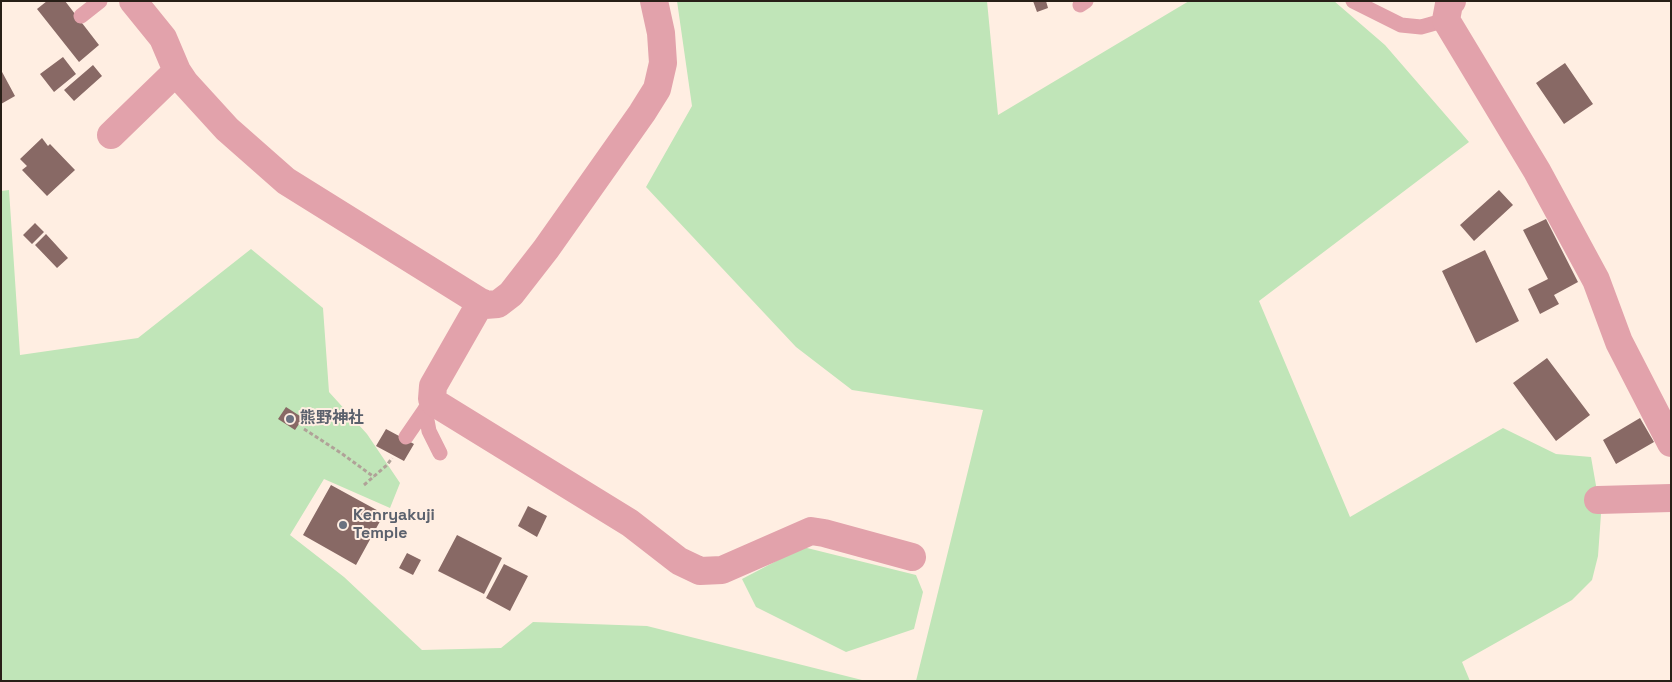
<!DOCTYPE html>
<meta charset="utf-8">
<style>
body{margin:0}
#map{position:relative;width:1672px;height:682px;overflow:hidden;background:#ffeee2;font-family:"Space Grotesk",sans-serif}
canvas{display:block}
.frame{position:absolute;inset:0;border:2px solid #281f17;pointer-events:none}
</style>
<div id="map">
<canvas width="1672" height="682"></canvas>
<div class="frame"></div>
</div>
<script>
const ctx = document.querySelector('canvas').getContext('2d');
ctx.lineJoin = 'round';
function paint(path, color) {
  ctx.fillStyle = color;
  ctx.fill(path, 'evenodd');
}
function toPath(rows) {
  const path = new Path2D();
  for (const r of rows) {
    path.moveTo(r[0], r[1]);
    for (let i = 2; i < r.length; i += 2) path.lineTo(r[i], r[i + 1]);
  }
  return path;
}
function strokePath(path, color, width, dash) {
  ctx.strokeStyle = color;
  ctx.lineWidth = width;
  ctx.lineCap = dash ? 'butt' : 'round';
  ctx.setLineDash(dash || []);
  ctx.stroke(path);
}
function write(font, color, halo, rows, align = 'center') {
  ctx.font = font + ' "Space Grotesk","Noto Sans JP",sans-serif';
  ctx.lineWidth = 4;
  ctx.setLineDash([]);
  ctx.textBaseline = 'middle';
  ctx.strokeStyle = halo;
  ctx.fillStyle = color;
  for (const [text, x, y, turn = 0] of rows) {
    ctx.save();
    ctx.translate(x, y);
    ctx.rotate((+turn || 0) * Math.PI / 180);
    ctx.textAlign = isNaN(turn) ? turn : align;
    if (halo) ctx.strokeText(text, 0, 0);
    ctx.fillText(text, 0, 0);
    ctx.restore();
  }
}
paint(toPath([
 [677,1,987,1,998,115,1189,1,1334,1,1385,45,1469,142,1259,301,1350,517,1503,428,1556,454,1591,457,1601,514,1598,556,1592,580,1572,600,1462,662,1470,681,916,681,983,410,852,390,796,347,646,187,692,106],
 [9,190,20,355,138,338,251,249,323,308,329,392,367,434,400,483,390,508,324,479,290,535,344,577,422,650,501,648,533,622,647,626,866,681,1,681,1,191],
 [803,547,916,575,923,592,914,629,846,652,756,607,742,579]
]), '#c0e5b8');
paint(toPath([
 [47,1,65,1,99,45,79,62,37,9],
 [1033,1,1046,1,1048,8,1037,12],
 [63,57,76,74,54,92,40,74],
 [1565,63,1593,104,1564,124,1536,83],
 [93,65,102,76,74,101,64,90],
 [1,70,15,96,1,104],
 [42,138,48,146,50,144,75,170,47,196,22,170,27,166,20,159],
 [1499,190,1513,205,1474,241,1460,225],
 [1546,219,1578,282,1554,295,1559,304,1540,314,1528,289,1548,279,1523,230],
 [35,223,44,232,32,244,23,235],
 [46,234,68,258,57,268,35,245],
 [1485,250,1519,321,1476,343,1442,271],
 [1547,358,1590,415,1556,441,1513,383],
 [286,407,303,418,295,430,278,419],
 [1640,418,1654,442,1616,464,1603,440],
 [386,429,414,444,404,461,376,446],
 [331,485,384,514,356,565,303,535],
 [528,506,547,516,537,537,518,526],
 [457,535,502,558,484,594,438,571],
 [407,553,421,560,413,575,399,568],
 [504,564,528,576,510,611,486,598]
]), '#886965');
strokePath(toPath([
 [304,429,341,453,374,477],
 [364,485,387,465,392,458]
]), '#b0a298', 3, [4, 2.5]);
strokePath(toPath([
 [1353,1,1401,25,1421,27,1446,20],
 [1080,5,1086,1],
 [81,16,100,1],
 [425,409,429,431,440,453],
 [406,437,428,405]
]), '#e2a2ab', 15);
strokePath(toPath([
 [133,1,163,38,177,71,185,83,227,129,286,181,485,305,498,304,511,294,546,249,642,113,657,89,663,63,661,33,654,1],
 [1452,1,1449,4,1446,20,1537,171,1596,280,1619,342,1671,443],
 [111,135,177,71],
 [481,302,433,386,432,399,435,403,630,523,679,561,700,571,722,570,811,531,824,533,912,557],
 [1598,500,1671,498]
]), '#e2a2ab', 28);
for (const [x, y, r, color] of [
 [290,419,5,"#6b7280"],
 [343,525,5,"#6b7280"]
]) {
  const dot = new Path2D();
  dot.arc(x, y, r, 0, 2 * Math.PI);
  ctx.fillStyle = color;
  ctx.fill(dot);
  strokePath(dot, '#ffeee2', 2);
}
write('bold 16px', '#5b616d', '#ffeee2', [
 ["熊野神社",300,419],
 ["Kenryakuji",353,516],
 ["Temple",353,534]
], 'left');
</script>
